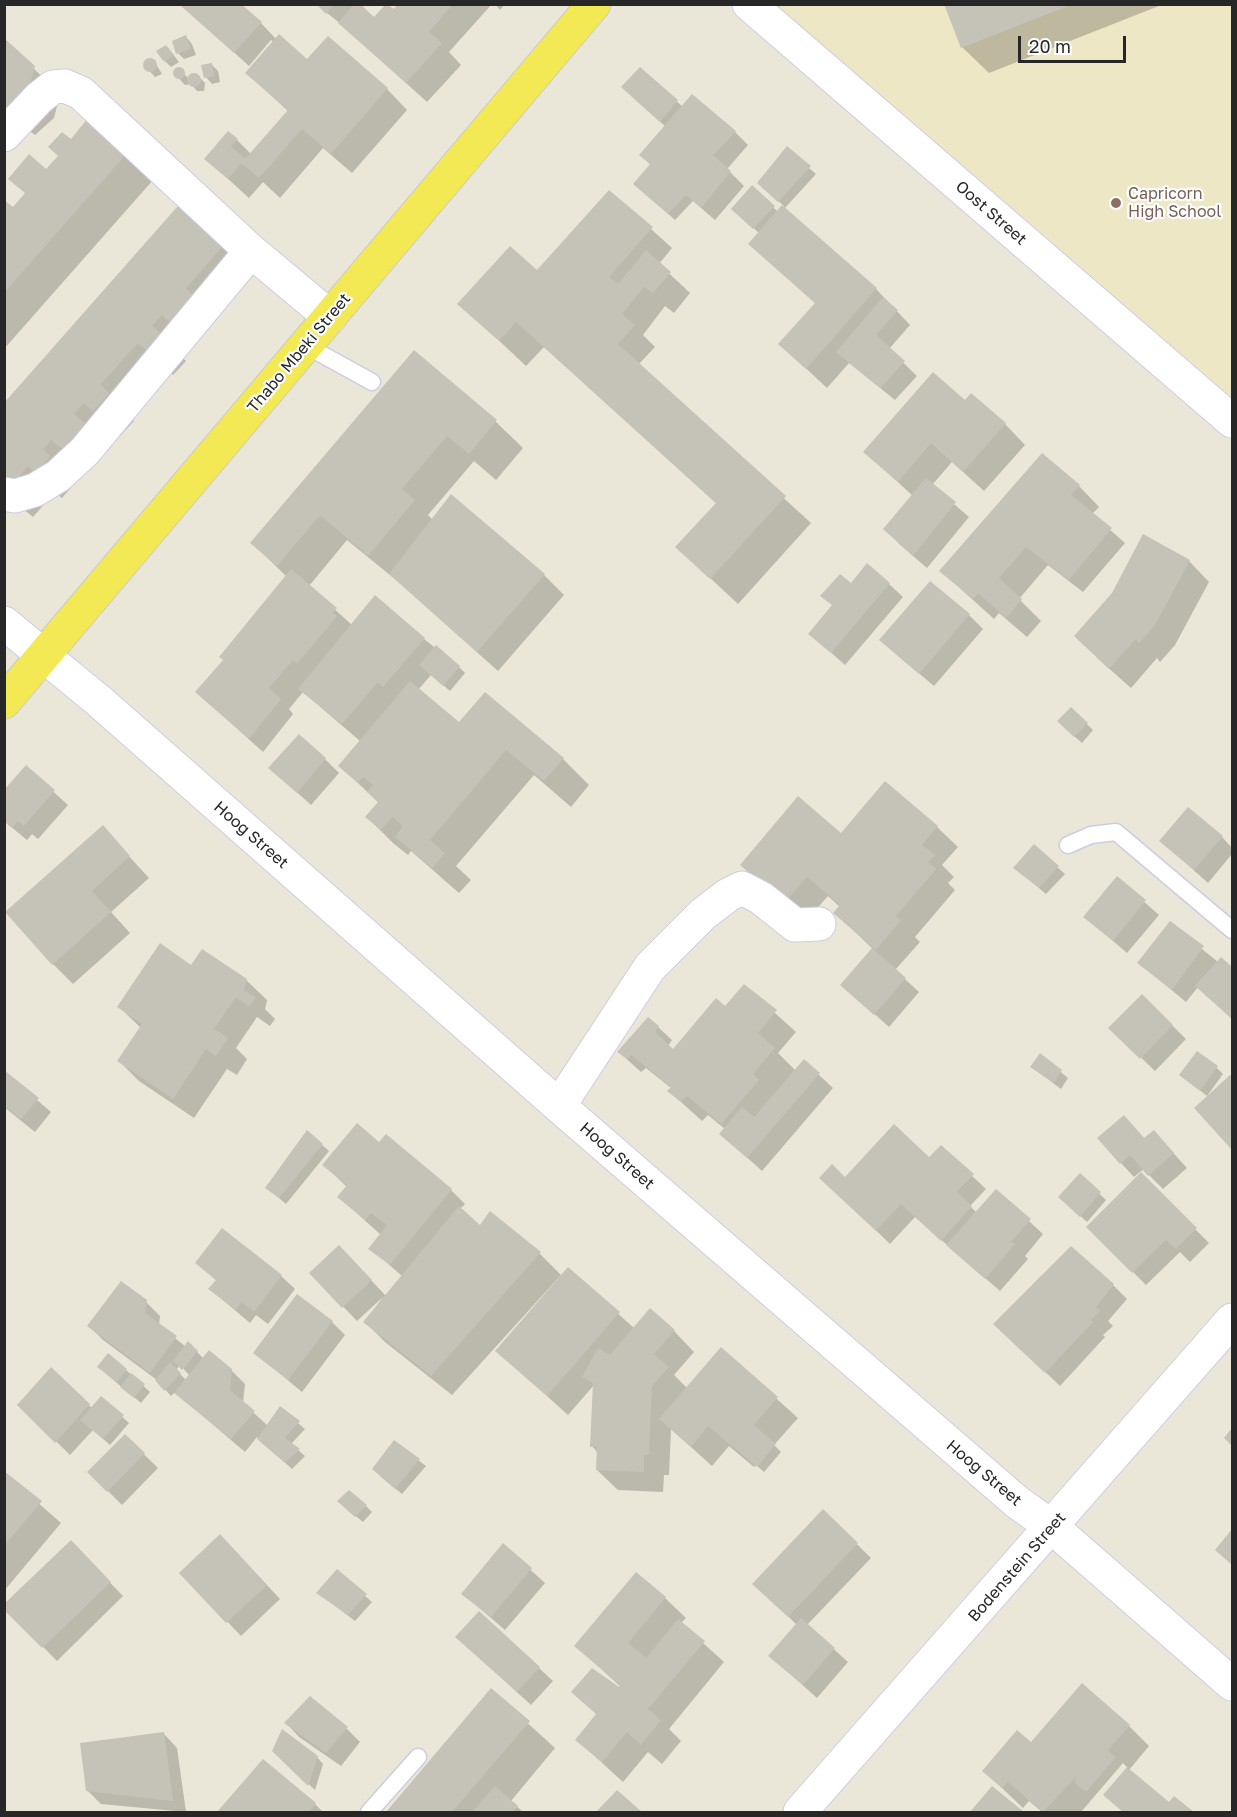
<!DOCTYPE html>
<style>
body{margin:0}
#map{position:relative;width:1237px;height:1817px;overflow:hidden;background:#eae6d8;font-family:"Golos Text",sans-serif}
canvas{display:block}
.frame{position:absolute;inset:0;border:6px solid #272727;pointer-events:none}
.scale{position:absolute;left:1018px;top:36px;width:108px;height:27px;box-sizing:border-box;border:3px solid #272727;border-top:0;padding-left:8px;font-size:18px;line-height:21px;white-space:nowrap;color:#272727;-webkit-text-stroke:4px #fff;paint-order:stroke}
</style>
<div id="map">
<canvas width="1237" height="1817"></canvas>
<div class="frame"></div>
<div class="scale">20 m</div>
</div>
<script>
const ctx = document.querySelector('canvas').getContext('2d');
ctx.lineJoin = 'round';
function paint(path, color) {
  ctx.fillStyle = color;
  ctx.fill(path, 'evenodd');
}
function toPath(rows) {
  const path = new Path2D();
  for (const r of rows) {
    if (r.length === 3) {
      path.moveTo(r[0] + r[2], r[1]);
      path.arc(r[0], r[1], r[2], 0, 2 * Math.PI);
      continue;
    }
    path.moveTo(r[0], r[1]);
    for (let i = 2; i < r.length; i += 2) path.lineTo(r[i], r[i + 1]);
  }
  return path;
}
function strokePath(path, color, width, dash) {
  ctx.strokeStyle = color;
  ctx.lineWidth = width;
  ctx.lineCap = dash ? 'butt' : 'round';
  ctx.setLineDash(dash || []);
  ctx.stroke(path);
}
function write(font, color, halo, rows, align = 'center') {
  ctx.font = font + ' "Golos Text",sans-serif';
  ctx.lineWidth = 4.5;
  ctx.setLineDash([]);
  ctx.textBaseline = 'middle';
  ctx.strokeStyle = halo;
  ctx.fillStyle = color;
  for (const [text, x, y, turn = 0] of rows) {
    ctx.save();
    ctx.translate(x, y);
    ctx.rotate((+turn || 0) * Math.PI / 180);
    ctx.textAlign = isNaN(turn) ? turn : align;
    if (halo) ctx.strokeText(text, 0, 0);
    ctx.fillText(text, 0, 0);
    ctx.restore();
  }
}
paint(toPath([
 [766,5,1232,5,1232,402]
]), '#ede7c6');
paint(toPath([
 [316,4,360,4,374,19,394,11,400,4,492,4,449,52,461,65,427,102,342,25],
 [495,4,505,4,500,10],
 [946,4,1164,4,989,73,962,47],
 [183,6,261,23,276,39,307,61,387,89,407,110,352,173,323,148,280,198,263,182,249,198,206,159,237,140,251,154,289,112,247,73,274,42,271,40,249,66],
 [186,37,192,44,196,55,184,59,178,53],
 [4,40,60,94,54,118,35,135,23,126,4,151],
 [172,53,179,62,171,67,165,61],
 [154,61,162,74,155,77,146,67,146,63],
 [211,64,218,71,220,82,212,84,206,77],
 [179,69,189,79,191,76,198,76,205,83,204,91,197,91,191,84,185,85,174,73],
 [640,69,683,107,735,132,748,145,727,169,744,186,715,220,693,201,675,220,642,190,651,165,641,155,666,127,637,101],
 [89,121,153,180,4,349,4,202,13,209],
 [787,149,816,174,784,209,876,289,910,325,889,349,917,376,895,400,849,363,827,388,780,344,816,304,750,244,759,233,733,209,752,187,778,212,784,206,765,189],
 [610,192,672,248,659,264,690,293,674,313,665,306,643,335,655,347,638,365,811,523,738,604,677,547,717,504,544,347,526,366,460,304,546,280],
 [185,200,255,265,178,353,186,361,173,375,165,368,126,412,134,421,120,436,111,428,68,476,75,483,62,498,55,492,33,517,4,493,4,405],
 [414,352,496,422,523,448,496,480,474,461,428,515,433,520,544,575,564,595,498,671,396,580,347,540,309,586,352,625,424,639,459,667,465,673,450,691,431,675,418,690,460,725,563,759,589,785,571,807,534,775,456,866,471,880,459,893,411,851,408,855,393,843,367,817,379,803,340,766,360,741,303,692,289,709,293,714,263,752,211,705,225,661,287,577,252,543],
 [966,402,1005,424,1025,445,984,491,952,462,932,485,969,517,927,568,898,543,913,496,865,452],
 [1079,486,1099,507,1092,514,1125,543,1083,592,1048,565,1019,599,1041,621,1027,637,999,613,994,619,941,571],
 [1189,561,1209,582,1175,645,1160,662,1157,658,1131,688,1096,657],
 [889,584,903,597,845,665,810,634,851,585],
 [969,615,983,629,934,686,895,653],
 [1071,709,1093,730,1082,743,1065,728],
 [325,759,339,773,311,805,270,768],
 [26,767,68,805,38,839,32,834,27,840,4,821,4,792],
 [102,827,149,878,111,912,130,933,73,984,53,964],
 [937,827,958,847,942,865,954,877,948,883,955,890,915,937,920,942,895,970,919,992,889,1027,842,985,873,949,835,913,840,907,828,896,805,922,762,885,841,835],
 [1222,837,1232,848,1232,854,1208,883,1161,841],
 [1034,847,1065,874,1046,894,1015,868],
 [1117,878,1159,915,1127,953,1085,917],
 [1170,923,1218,962,1221,959,1232,969,1232,1019,1198,987,1186,1002,1139,963],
 [192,967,246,980,267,1000,265,1009,275,1019,270,1026,257,1017,236,1048,247,1059,237,1075,227,1069,194,1118,139,1081,119,1061,141,1028,119,1007],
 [745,986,796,1032,778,1053,796,1071,804,1061,833,1088,762,1171,721,1134,725,1129,708,1115,702,1121,669,1091,671,1088,646,1068,641,1072,619,1052,658,1027,672,1040,668,1046,673,1050,725,1008],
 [1142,996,1186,1039,1155,1071,1110,1028],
 [1040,1055,1068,1078,1061,1089,1032,1067],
 [1217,1068,1223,1074,1207,1096,1181,1075],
 [4,1072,51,1112,35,1132,4,1107],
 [1230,1077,1232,1079,1232,1148,1196,1108],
 [1124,1117,1145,1139,1154,1132,1187,1168,1163,1189,1145,1171,1146,1167,1134,1177,1121,1163],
 [307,1132,329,1151,286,1204,267,1188],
 [386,1136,451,1190,465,1204,460,1209,480,1227,490,1213,540,1254,561,1275,452,1395,385,1342,365,1322,383,1297,357,1321,311,1273,353,1261,386,1296,402,1276,370,1248,381,1235,339,1197,347,1187,324,1165,379,1144],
 [941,1147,986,1189,970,1206,977,1213,996,1191,1043,1234,1025,1256,1028,1259,1000,1291,915,1217,890,1244,835,1191,845,1179,930,1160],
 [1080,1175,1106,1200,1087,1222,1066,1203],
 [1141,1175,1209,1243,1190,1262,1180,1252,1146,1285,1088,1227],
 [197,1263,281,1276,295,1289,268,1324,256,1315,250,1323,210,1289,217,1281],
 [568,1269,634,1328,650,1310,674,1331,694,1352,674,1375,687,1388,721,1349,798,1418,774,1445,781,1452,764,1472,756,1465,754,1467,729,1446,712,1466,671,1429,669,1475,664,1475,663,1492,618,1490,597,1470,598,1453,592,1446,594,1385,568,1415,497,1351],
 [1041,1276,1113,1285,1127,1299,1108,1321,1113,1326,1103,1335,1105,1337,1060,1386,995,1324],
 [146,1302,160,1316,159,1325,186,1347,188,1343,204,1359,231,1370,245,1384,243,1403,268,1426,281,1409,305,1429,291,1444,305,1456,292,1469,257,1437,245,1452,175,1392,171,1396,157,1380,103,1340,89,1326],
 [180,1365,190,1376,186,1380,176,1370],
 [332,1322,345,1335,302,1392,255,1353],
 [51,1369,92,1408,101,1398,129,1423,110,1445,93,1430,70,1455,19,1405],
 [126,1370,150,1392,141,1403,105,1373],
 [125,1436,158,1468,122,1505,89,1472],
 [395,1443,426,1466,402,1494,380,1476],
 [4,1473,61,1523,4,1591],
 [366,1506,372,1512,363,1522,346,1508],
 [823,1511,871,1558,807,1625,848,1662,817,1698,770,1656,797,1625,768,1597],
 [71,1542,123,1596,57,1661,4,1607],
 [503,1545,545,1583,505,1630,463,1594],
 [234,1550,280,1599,241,1636,181,1573],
 [337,1572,372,1602,355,1621,318,1593],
 [665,1598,686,1618,681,1623,724,1662,669,1729,681,1741,662,1764,648,1752,623,1782,577,1740,622,1688,576,1646],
 [471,1650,539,1668,553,1681,531,1705],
 [491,1690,555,1748,511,1801,523,1812,388,1812],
 [286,1723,347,1729,360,1742,341,1766,299,1737],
 [1129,1726,1149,1746,1129,1770,1169,1804,1174,1798,1192,1812,1123,1812,1105,1795,1128,1768,1123,1763,1081,1812,1042,1812,1029,1801,1023,1808,984,1771,1031,1744],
 [164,1734,177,1748,186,1812,101,1804,87,1790],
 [273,1751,317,1757,323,1764,315,1790],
 [263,1761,315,1804,323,1812,219,1812],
 [992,1788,1022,1812,972,1812],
 [617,1792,640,1812,598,1812]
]), '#0003');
paint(toPath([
 [182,4,241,4,262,22,234,53,181,6],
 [316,4,334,4,326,14],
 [354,4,360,4,374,17,386,4,394,9,398,4,453,4,429,32,442,43,406,83,338,23],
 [944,4,1071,4,1071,5,961,48],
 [279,34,307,59,328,36,388,88,331,154,302,129,259,178,241,163,228,179,204,159,228,131,238,139,231,146,245,159,288,110,245,73],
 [186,35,191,49,176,54,172,41],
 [4,38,35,66,28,91,7,110,4,108],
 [166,45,174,55,164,62,156,51],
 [150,65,7],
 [212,63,214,76,204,78,201,65],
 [179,73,6],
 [640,67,678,100,660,122,621,87],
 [194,80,7],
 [692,94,736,131,713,155,731,171,701,208,686,195,668,214,633,184,650,164,639,155],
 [88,118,128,152,4,293,4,200,13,207,25,193,8,179,29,154,46,169,58,156,48,147,62,132,71,139],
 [787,146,811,166,778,202,757,183],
 [752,185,775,206,753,229,731,209],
 [609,190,653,227,609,277,618,284,646,250,671,272,653,293,644,287,622,314,635,325,618,344,786,496,710,579,675,547,716,503,516,322,499,341,457,304,510,246,537,270],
 [185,198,230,238,186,288,198,300,177,328,162,315,152,326,161,334,146,350,138,343,100,385,109,393,93,411,84,403,74,414,91,428,67,453,51,440,43,449,50,456,35,473,28,466,6,492,4,403],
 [782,205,877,288,806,369,778,344,815,303,748,244],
 [883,297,898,310,876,335,905,361,880,388,836,352],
 [414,350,497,420,469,454,447,436,402,489,415,500,368,556,320,515,277,566,250,543],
 [933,372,965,400,971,393,1006,423,963,472,931,443,898,482,863,452],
 [1042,453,1080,485,1071,495,1112,528,1069,580,1026,547,999,578,1022,599,1006,618,978,593,973,599,939,571],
 [926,478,956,502,913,556,883,529],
 [451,494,545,574,477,652,389,574],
 [1143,534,1190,560,1155,625,1139,643,1136,639,1109,669,1074,636,1112,593],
 [867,563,890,583,831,653,808,634,832,605,820,596,840,574,851,583],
 [291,569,337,608,332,613,337,616,297,664,293,660,269,688,281,699,249,739,195,692,223,660,219,657],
 [930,581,970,614,919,674,879,640],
 [375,595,425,638,383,687,378,682,342,724,298,689],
 [436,645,460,666,443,686,419,665],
 [410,681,459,722,485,692,564,758,544,781,506,750,430,840,445,853,432,868,395,837,403,826,392,817,381,830,365,817,378,802,367,792,373,785,363,777,358,783,338,766],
 [1071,707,1088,723,1074,737,1057,721],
 [299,734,326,758,297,793,268,768],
 [26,765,55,790,24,826,18,821,12,828,4,821,4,790],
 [885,781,938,826,922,845,935,855,928,862,936,869,896,916,901,920,876,950,833,913,840,905,807,877,784,903,740,865,798,796,841,833],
 [1188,807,1223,836,1194,870,1159,841],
 [103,825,130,856,92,891,111,912,52,965,5,912],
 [1034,844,1059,866,1039,888,1013,868],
 [1117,876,1146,900,1113,941,1083,917],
 [1170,921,1204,946,1172,990,1137,963],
 [160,943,191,965,202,949,247,979,244,990,256,997,249,1007,236,997,214,1029,228,1038,216,1056,206,1049,173,1099,117,1061,142,1024,117,1007],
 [872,948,906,978,874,1015,840,985],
 [1221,957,1232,967,1232,1019,1195,986],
 [744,984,777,1010,758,1033,775,1048,753,1074,759,1080,721,1124,687,1096,681,1102,667,1091,671,1087,631,1055,627,1059,617,1052,648,1017,659,1026,655,1032,673,1049,716,998,725,1006],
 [1142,994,1173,1025,1140,1059,1108,1028],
 [1197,1051,1218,1066,1200,1091,1179,1075],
 [1040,1053,1062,1070,1054,1083,1030,1067],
 [804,1059,820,1073,747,1158,719,1134,742,1107,754,1117],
 [4,1070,39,1098,21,1119,4,1106],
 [1230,1075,1232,1077,1232,1150,1194,1108],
 [1124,1115,1144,1138,1154,1130,1174,1153,1148,1176,1130,1155,1120,1164,1097,1138],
 [357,1123,379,1142,386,1134,452,1189,390,1265,368,1249,387,1225,371,1213,365,1220,337,1197,347,1185,322,1165],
 [894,1124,929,1157,941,1145,974,1174,957,1192,972,1206,941,1241,901,1204,876,1231,819,1178,832,1164,845,1177],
 [307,1130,323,1144,279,1198,265,1188],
 [1141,1172,1197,1228,1176,1249,1166,1240,1132,1273,1086,1227],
 [1080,1173,1101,1192,1080,1217,1058,1197],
 [996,1189,1031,1219,1011,1242,1015,1244,985,1279,946,1245],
 [459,1206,480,1225,490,1211,541,1252,431,1376,363,1322],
 [222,1228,282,1275,254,1312,242,1302,236,1310,208,1289,216,1280,195,1263],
 [339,1245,372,1280,342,1308,309,1273],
 [1071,1246,1114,1284,1096,1307,1100,1311,1091,1320,1093,1322,1045,1373,993,1324],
 [568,1267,620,1312,547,1396,495,1351],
 [121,1281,147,1300,145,1313,177,1336,150,1373,87,1326],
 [297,1294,333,1321,288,1380,253,1353],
 [650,1308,675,1330,654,1354,669,1367,652,1386,649,1455,644,1455,644,1472,596,1470,597,1447,590,1447,593,1383,582,1377,598,1348,610,1355],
 [188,1341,198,1351,182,1370,173,1361],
 [721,1347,778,1397,754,1425,776,1444,757,1467,708,1426,691,1447,659,1419],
 [209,1350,232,1369,230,1390,255,1411,231,1439,174,1393],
 [108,1353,127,1369,117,1382,97,1367],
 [170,1362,181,1373,164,1391,155,1380],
 [51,1367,90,1404,55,1443,17,1405],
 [131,1373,145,1384,134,1398,120,1387],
 [101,1396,124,1415,103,1439,80,1420],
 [280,1406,300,1421,285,1438,300,1449,285,1463,257,1439],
 [1232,1428,1232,1446,1224,1438],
 [125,1434,145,1453,107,1492,87,1472],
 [394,1440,420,1459,395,1489,372,1469],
 [4,1471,42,1501,4,1546],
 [349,1490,367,1505,355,1517,337,1501],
 [823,1509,858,1543,788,1617,752,1584],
 [1232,1529,1232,1565,1215,1550],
 [220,1534,267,1585,226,1623,179,1573],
 [71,1540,111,1582,42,1648,4,1610,4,1604],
 [503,1543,532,1568,491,1617,461,1594],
 [337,1569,367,1594,348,1615,316,1593],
 [636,1572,666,1597,628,1643,646,1658,678,1619,705,1641,648,1709,661,1720,641,1745,627,1732,602,1762,575,1740,596,1714,571,1692,592,1668,619,1687,620,1685,574,1646],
 [479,1611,540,1667,517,1692,455,1637],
 [801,1618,835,1648,803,1685,768,1656],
 [1082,1683,1130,1725,1108,1750,1099,1743,1116,1757,1086,1792,1074,1782,1076,1780,1073,1774,1074,1779,1043,1812,1008,1782,1002,1788,982,1771,1017,1730,1031,1742],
 [491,1688,530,1721,452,1812,386,1812],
 [310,1696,348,1727,326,1753,284,1723],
 [282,1729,318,1756,308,1786,272,1751],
 [164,1732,173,1801,86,1791,80,1743],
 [263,1759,316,1803,309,1812,217,1812],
 [1127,1767,1169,1802,1174,1796,1194,1812,1123,1812,1103,1795],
 [495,1786,518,1806,512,1812,472,1812],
 [992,1786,1024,1812,970,1812],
 [617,1790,642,1812,596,1812]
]), '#c5c2b8');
const service = toPath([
 [305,345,372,382],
 [1068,845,1091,835,1116,832,1232,930],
 [369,1812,418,1757]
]);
const minor = toPath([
 [749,4,1232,421],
 [4,135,39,98,53,87,65,86,81,93,251,251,330,317],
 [4,494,15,496,35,490,58,476,85,451,251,251],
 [4,623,99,701,559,1106,1017,1502,1052,1527,1232,1684],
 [559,1106,650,967,703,914,728,895,742,888,761,898,795,925,819,924],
 [800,1812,1232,1320]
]);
const primary = toPath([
 [4,702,594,4]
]);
strokePath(service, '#cdcde1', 19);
strokePath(minor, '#cdcde1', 35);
strokePath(primary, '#cbcbcb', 35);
strokePath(service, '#fff', 16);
strokePath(minor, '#fff', 33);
strokePath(primary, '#f2e954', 33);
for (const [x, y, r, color] of [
 [1116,203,6,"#8d6e63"]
]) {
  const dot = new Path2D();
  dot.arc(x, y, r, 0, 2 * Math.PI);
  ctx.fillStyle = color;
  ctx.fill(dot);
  strokePath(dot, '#fff', 2);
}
write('16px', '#785e54', '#fff', [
 ["Capricorn",1128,194],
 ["High School",1128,212]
], 'left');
write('16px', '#272727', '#fff', [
 ["Oost Street",991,213,41],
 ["Thabo Mbeki Street",299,353,-50],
 ["Hoog Street",251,835,41],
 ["Hoog Street",617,1156,41],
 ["Hoog Street",984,1473,40],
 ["Bodenstein Street",1017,1567,-49]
]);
</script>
